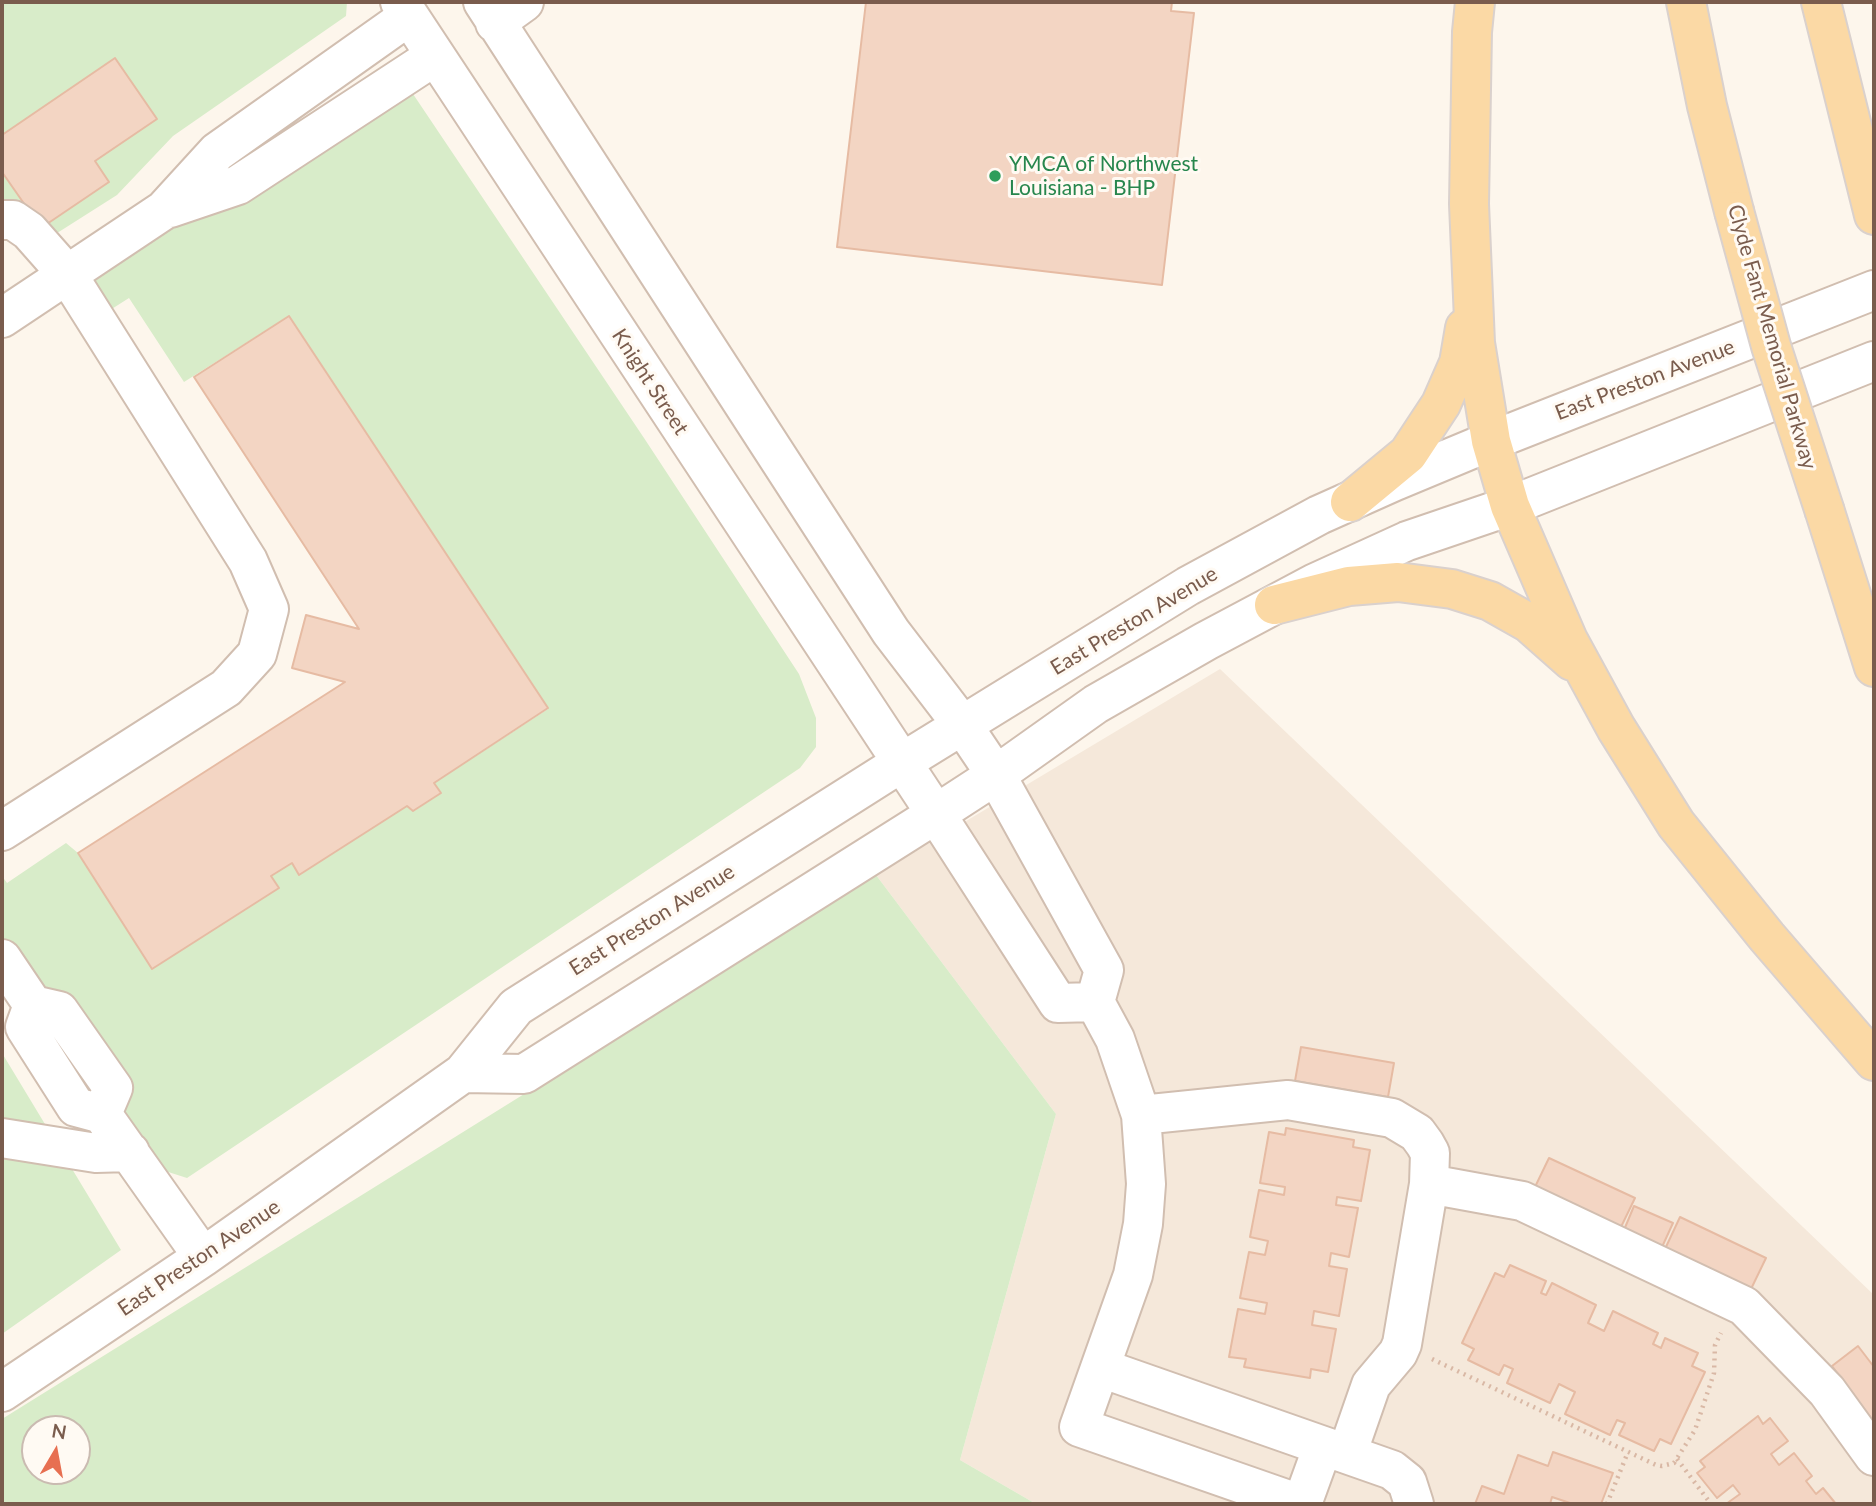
<!DOCTYPE html>
<style>
body{margin:0}
#map{position:relative;width:1876px;height:1506px;overflow:hidden;background:#fdf6ec;font-family:Lato,sans-serif}
canvas{display:block}
.frame{position:absolute;inset:0;border:4px solid #7a5c4d;pointer-events:none}
.north{position:absolute;left:21px;top:1415px;width:70px;height:70px;box-sizing:border-box;background:#fffaf3;border:2px solid #cabbb1;border-radius:50%;rotate:10deg;font-size:19px;font-weight:700;line-height:28px;text-align:center;color:#7a5c4d}
.north::after{content:'';display:block;margin:auto;width:24px;height:32px;background:#e76f51;clip-path:polygon(50% 0,100% 100%,50% 72%,0 100%)}
</style>
<div id="map">
<canvas width="1876" height="1506"></canvas>
<div class="frame"></div>
<div class="north">N</div>
</div>
<script>
const ctx = document.querySelector('canvas').getContext('2d');
ctx.lineJoin = 'round';
function paint(path, color) {
  ctx.fillStyle = color;
  ctx.fill(path, 'evenodd');
}
function toPath(rows) {
  const path = new Path2D();
  for (const r of rows) {
    path.moveTo(r[0], r[1]);
    for (let i = 2; i < r.length; i += 2) path.lineTo(r[i], r[i + 1]);
  }
  return path;
}
function strokePath(path, color, width, dash) {
  ctx.strokeStyle = color;
  ctx.lineWidth = width;
  ctx.lineCap = dash ? 'butt' : 'round';
  ctx.setLineDash(dash || []);
  ctx.stroke(path);
}
function write(font, color, halo, rows, align = 'center') {
  ctx.font = font + ' Lato,sans-serif';
  ctx.lineWidth = 6;
  ctx.setLineDash([]);
  ctx.textBaseline = 'middle';
  ctx.strokeStyle = halo;
  ctx.fillStyle = color;
  for (const [text, x, y, turn = 0] of rows) {
    ctx.save();
    ctx.translate(x, y);
    ctx.rotate((+turn || 0) * Math.PI / 180);
    ctx.textAlign = isNaN(turn) ? turn : align;
    if (halo) ctx.strokeText(text, 0, 0);
    ctx.fillText(text, 0, 0);
    ctx.restore();
  }
}
paint(toPath([
 [1220,669,1874,1295,1874,1504,1036,1504,960,1460,1056,1114,876,875]
]), '#f5e8da');
paint(toPath([
 [2,2,347,2,346,16,173,136,117,195,43,242,2,202],
 [411,91,644,438,799,674,816,718,816,747,800,768,187,1178,162,1170,2,945,2,876,7,883,66,843,78,853,153,968,279,888,271,876,292,863,300,874,407,806,414,811,441,793,434,783,548,709,289,316,184,382,129,298,96,319,89,264],
 [876,875,1056,1114,960,1460,1036,1504,2,1504,2,1419],
 [35,1429,77,1429,77,1471,35,1471],
 [2,1053,121,1250,2,1334]
]), '#d8ecc9');
const building = toPath([
 [866,2,1172,2,1171,11,1194,13,1162,285,837,247,866,2],
 [115,58,157,119,95,161,109,182,41,228,2,172,2,135,115,58],
 [289,316,548,708,434,783,441,793,413,811,407,806,299,875,292,863,271,876,279,888,152,969,78,853,345,682,292,668,306,615,359,629,194,377,289,316],
 [1301,1047,1394,1063,1388,1097,1295,1081,1301,1047],
 [1286,1128,1354,1140,1353,1147,1370,1150,1361,1201,1337,1197,1336,1205,1358,1208,1349,1257,1331,1253,1329,1266,1347,1269,1339,1316,1314,1311,1312,1325,1336,1329,1328,1372,1311,1369,1310,1378,1244,1367,1246,1359,1229,1357,1238,1309,1265,1314,1267,1303,1240,1298,1249,1252,1265,1255,1268,1241,1250,1237,1259,1190,1284,1195,1285,1187,1260,1183,1269,1132,1285,1135,1286,1128],
 [1549,1158,1635,1198,1620,1229,1534,1189,1549,1158],
 [1634,1206,1673,1223,1662,1247,1624,1230,1634,1206],
 [1680,1217,1766,1258,1751,1289,1665,1249,1680,1217],
 [1510,1265,1546,1281,1541,1293,1546,1295,1552,1283,1596,1305,1588,1323,1604,1331,1613,1311,1658,1333,1653,1344,1661,1348,1665,1338,1698,1353,1692,1366,1705,1372,1671,1444,1660,1439,1654,1451,1619,1435,1625,1423,1617,1420,1610,1435,1565,1414,1575,1392,1559,1384,1550,1403,1507,1383,1513,1369,1504,1365,1499,1375,1468,1360,1474,1349,1462,1343,1495,1273,1504,1277,1510,1265],
 [1858,1346,1874,1367,1874,1422,1832,1366,1858,1346],
 [1758,1416,1763,1424,1770,1418,1788,1441,1771,1454,1779,1465,1794,1453,1812,1476,1806,1481,1816,1494,1823,1488,1836,1504,1726,1504,1740,1494,1733,1485,1717,1498,1697,1473,1705,1467,1700,1461,1758,1416],
 [1553,1452,1613,1473,1601,1504,1573,1504,1552,1497,1550,1504,1475,1504,1482,1486,1504,1494,1518,1455,1548,1466,1553,1452]
]);
paint(building, '#f3d5c3');
strokePath(building, '#e6bba3', 2);
const minor = toPath([
 [400,2,936,814,1058,1003,1095,1002,1104,970,996,775,963,726,891,632,483,2],
 [495,23,524,2],
 [170,208,238,185,435,56],
 [2,220,13,220,29,231,67,274,248,561,269,609,257,654,226,688,2,831],
 [2,318,164,210,217,152,409,16],
 [2,959,33,1005,59,1011,113,1088,102,1114],
 [1095,1002,1115,1039,1141,1115,1146,1184,1143,1224,1133,1275,1079,1427,1300,1504],
 [33,1005,25,1027,76,1107,102,1114,203,1257],
 [463,1073,524,1074,936,814,996,775,1096,704,1206,641,1315,583,1407,541,1510,506,1874,361],
 [1141,1115,1288,1100,1392,1118,1417,1133,1425,1144,1430,1153,1429,1184,1402,1344,1398,1353,1371,1385,1347,1454],
 [2,1138,96,1153,130,1152],
 [1429,1184,1522,1201,1744,1306,1827,1391,1874,1456],
 [1101,1368,1392,1470,1407,1482,1414,1504],
 [2,1392,203,1257,463,1073,516,1007,901,763,1188,586,1319,515,1395,481,1491,441,1874,290],
 [1302,1504,1323,1446]
]);
const major = toPath([
 [1475,2,1472,32,1469,204,1475,343,1491,441,1510,506,1568,640,1616,728,1676,824,1767,937,1874,1061],
 [1686,2,1707,106,1734,211],
 [1821,2,1874,215],
 [1350,502,1408,454,1441,404,1459,363,1465,328],
 [1825,512,1874,667],
 [1274,605,1349,586,1398,582,1452,589,1490,601,1529,623,1572,661]
]);
strokePath(minor, '#d1beb0', 42);
strokePath(major, '#dad1cd', 42);
strokePath(toPath([
 [1432,1359,1656,1465,1662,1466,1674,1463,1695,1430,1714,1373,1715,1345,1721,1333],
 [1677,1459,1711,1504],
 [1607,1504,1628,1452]
]), '#d9b8a5', 4.5, [2, 5]);
strokePath(minor, '#fff', 38);
strokePath(major, '#fbd9a5', 38);
const majorBridge = toPath([
 [1734,211,1771,346,1825,512]
]);
strokePath(majorBridge, '#dad1cd', 42, []);
strokePath(majorBridge, '#fbd9a5', 38);
for (const [x, y, r, color] of [
 [995,176,7,"#2e9e5b"]
]) {
  const dot = new Path2D();
  dot.arc(x, y, r, 0, 2 * Math.PI);
  ctx.fillStyle = color;
  ctx.fill(dot);
  strokePath(dot, '#fffaf3', 2.5);
}
write('21px', '#27864d', '#fffaf3', [
 ["YMCA of Northwest",1009,164],
 ["Louisiana - BHP",1009,188]
], 'left');
write('21px', '#7a5c4d', '#fffaf3', [
 ["Clyde Fant Memorial Parkway",1772,337,74],
 ["East Preston Avenue",1645,380,-21],
 ["Knight Street",650,382,57],
 ["East Preston Avenue",1134,621,-31],
 ["East Preston Avenue",652,920,-32],
 ["East Preston Avenue",199,1258,-34]
]);
</script>
